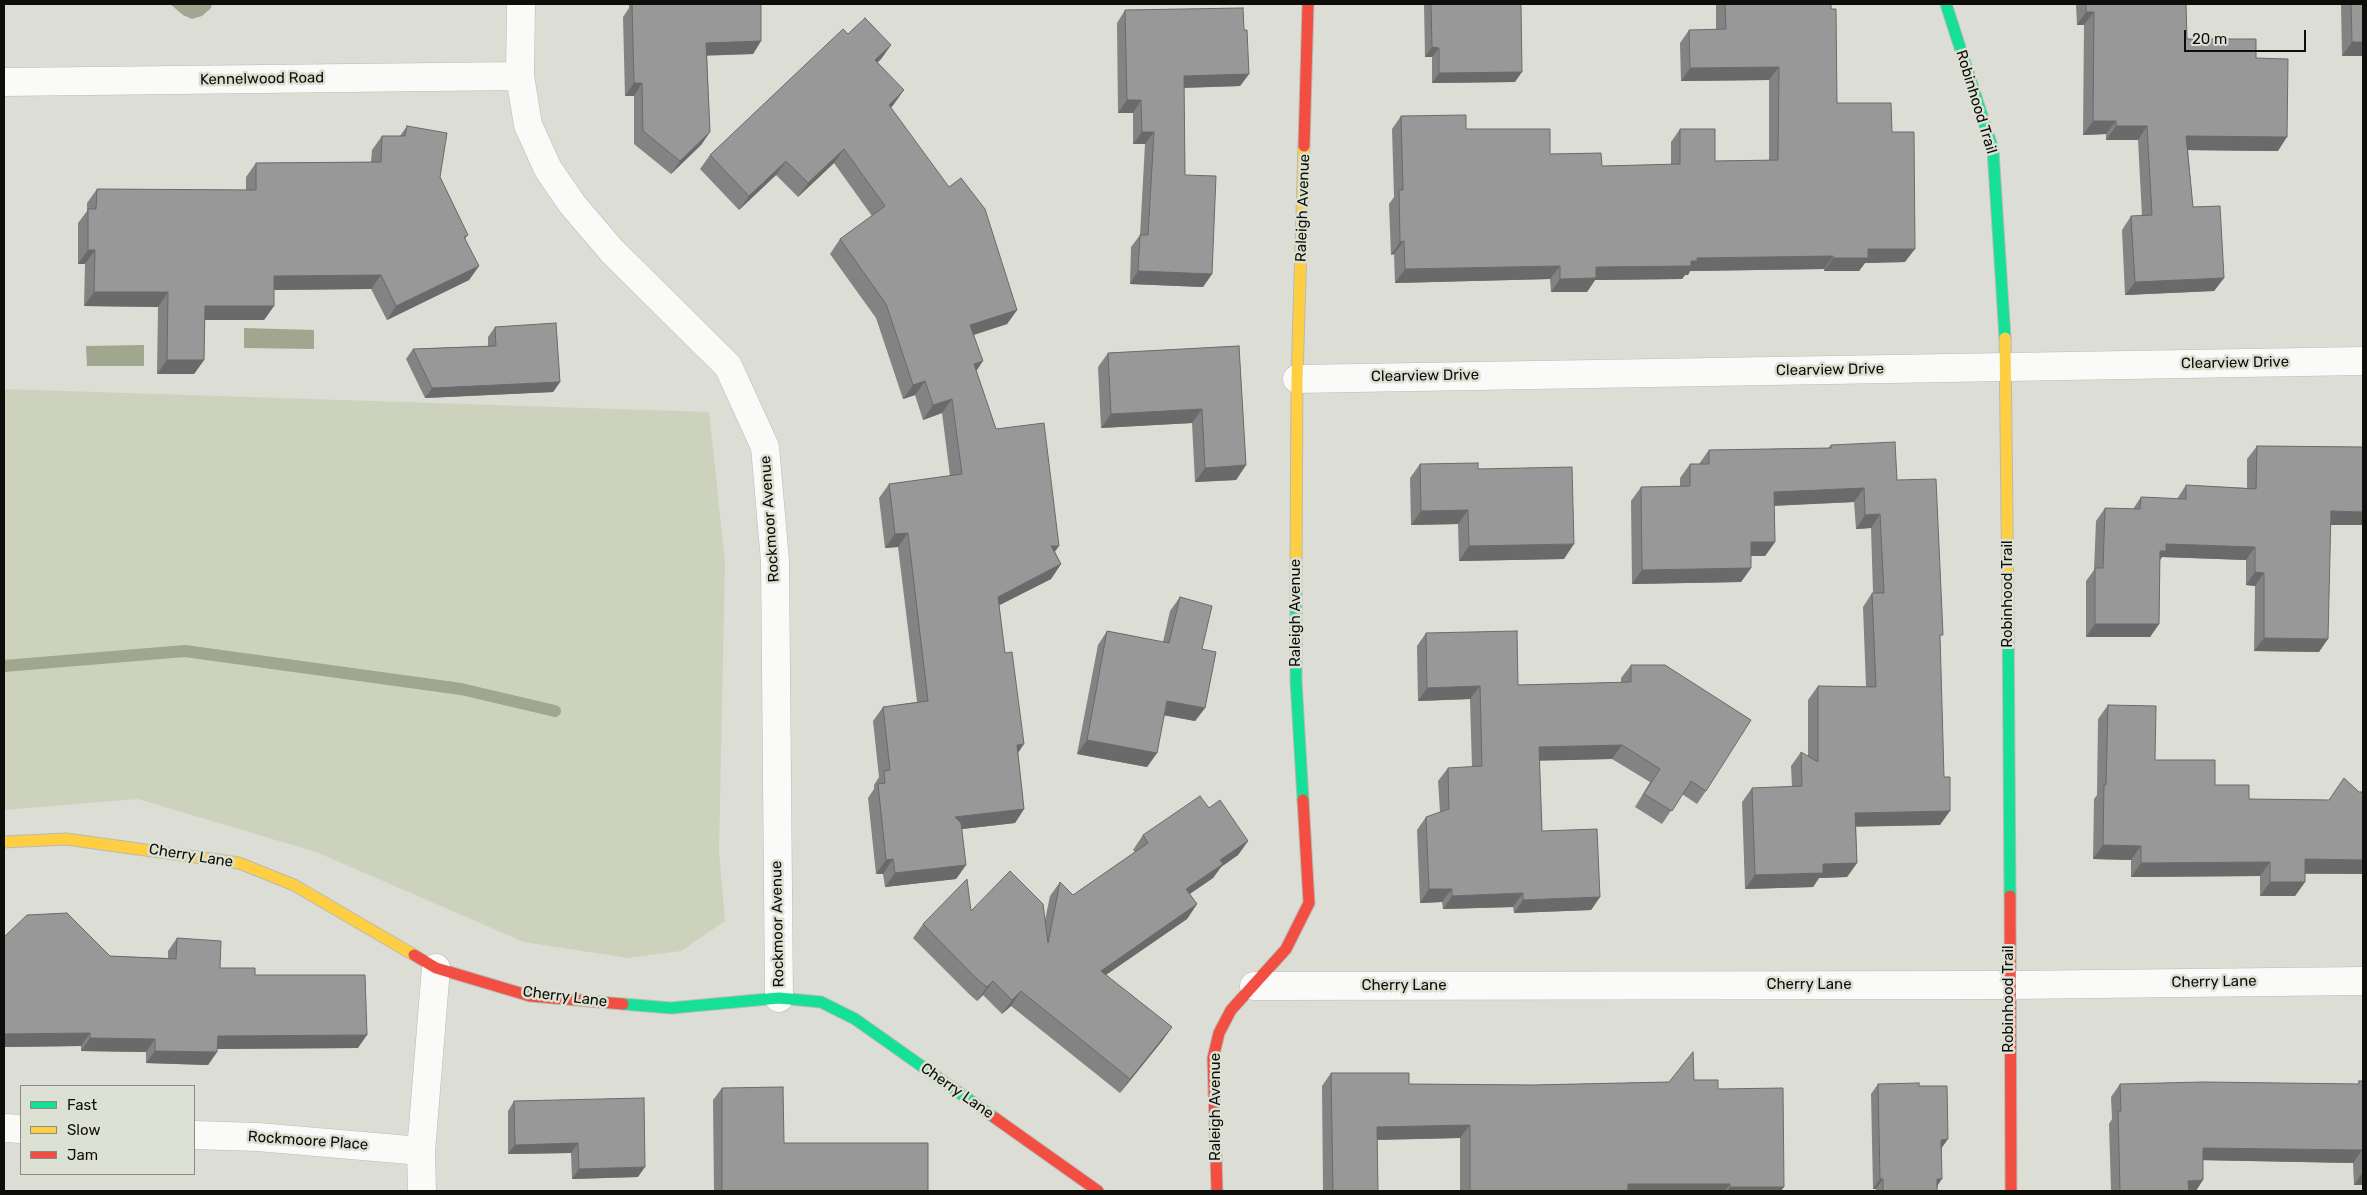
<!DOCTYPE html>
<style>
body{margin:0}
#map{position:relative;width:2367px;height:1195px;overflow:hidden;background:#dcded6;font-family:Rubik,sans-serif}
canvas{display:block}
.frame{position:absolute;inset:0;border:5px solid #0d0e0a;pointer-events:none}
.legend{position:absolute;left:20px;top:1085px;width:175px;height:90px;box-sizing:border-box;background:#dde1d3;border:1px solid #8a8d83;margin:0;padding:6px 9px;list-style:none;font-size:15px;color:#0d0e0a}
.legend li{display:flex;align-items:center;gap:10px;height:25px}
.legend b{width:25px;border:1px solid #8a8d83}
.scale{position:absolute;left:2184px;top:30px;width:122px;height:22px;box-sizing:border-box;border:2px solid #0d0e0a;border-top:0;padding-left:6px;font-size:15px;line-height:18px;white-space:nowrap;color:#0d0e0a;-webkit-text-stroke:4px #dde1d3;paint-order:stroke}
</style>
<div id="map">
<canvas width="2367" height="1195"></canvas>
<div class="frame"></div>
<ul class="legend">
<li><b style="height:6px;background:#16e098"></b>Fast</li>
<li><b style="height:6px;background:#ffcf43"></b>Slow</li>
<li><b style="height:6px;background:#f24e42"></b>Jam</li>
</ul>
<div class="scale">20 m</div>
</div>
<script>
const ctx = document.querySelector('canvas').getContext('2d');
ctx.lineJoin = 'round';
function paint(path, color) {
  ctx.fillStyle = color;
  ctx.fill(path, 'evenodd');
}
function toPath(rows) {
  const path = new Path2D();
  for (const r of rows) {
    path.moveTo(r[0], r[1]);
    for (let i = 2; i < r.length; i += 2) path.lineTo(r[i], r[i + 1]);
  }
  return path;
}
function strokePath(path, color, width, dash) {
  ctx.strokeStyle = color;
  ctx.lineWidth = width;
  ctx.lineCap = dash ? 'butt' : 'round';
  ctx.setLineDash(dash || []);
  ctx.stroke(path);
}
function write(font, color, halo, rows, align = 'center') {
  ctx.font = font + ' Rubik,sans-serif';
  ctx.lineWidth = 5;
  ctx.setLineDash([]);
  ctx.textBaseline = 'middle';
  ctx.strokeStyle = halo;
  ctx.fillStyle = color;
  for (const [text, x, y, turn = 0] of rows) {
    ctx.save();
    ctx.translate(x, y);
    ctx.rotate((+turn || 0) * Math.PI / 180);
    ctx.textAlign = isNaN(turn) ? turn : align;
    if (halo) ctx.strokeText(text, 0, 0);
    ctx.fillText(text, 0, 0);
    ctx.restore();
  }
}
paint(toPath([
 [4,389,709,412,725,561,719,851,725,921,681,951,628,958,524,942,316,852,138,799,4,810]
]), '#ccd2bc');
paint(toPath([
 [170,4,169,4,212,4,211,8,202,16,192,19,183,15],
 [244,328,314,330,314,349,244,348],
 [144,345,144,366,87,366,86,346]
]), '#a0a78e');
strokePath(toPath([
 [4,666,185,651,461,689,555,711]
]), '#a0a78e', 12);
const street = toPath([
 [521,4,520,76,528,125,548,169,572,204,612,251,728,366,765,447,775,561,779,998],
 [4,82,520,76],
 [1297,379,2363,361],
 [1254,986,2009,985,2363,981],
 [4,1128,21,1129],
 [194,1135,258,1137,421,1151],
 [422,1191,421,1151,436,968]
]);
const fast = toPath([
 [1946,4,1993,150,2005,338],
 [1296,567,1296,681,1303,800],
 [2008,607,2010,896],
 [623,1004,671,1008,779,998,821,1002,855,1019,995,1118]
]);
const slow = toPath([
 [2005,338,2008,607],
 [1296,567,1297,379,1304,146],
 [4,842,66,839,239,863,294,885,414,955]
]);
const jam = toPath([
 [1304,146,1308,4],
 [2010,896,2011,1191],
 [414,955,436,968,530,996,623,1004],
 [995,1118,1098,1191],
 [1217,1191,1213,1058,1219,1033,1231,1010,1286,949,1309,903,1303,800]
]);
strokePath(street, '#b8bab5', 29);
strokePath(fast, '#b8bab5', 13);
strokePath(slow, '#b8bab5', 13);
strokePath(jam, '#b8bab5', 13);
strokePath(street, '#fafaf9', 28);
strokePath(fast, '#16e098', 11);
strokePath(slow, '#ffcf43', 11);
strokePath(jam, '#f24e42', 11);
paint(toPath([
 [629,4,761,4,761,41,753,54,707,55,710,132,701,145,671,174,634,144,634,96,625,96,623,17,629,8],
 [1424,4,1521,4,1515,82,1432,83,1432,57,1425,57],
 [1716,4,1831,4,1837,103,1892,132,1905,262,1865,263,1859,271,1824,271,1824,269,1690,271,1688,275,1685,275,1682,279,1595,280,1587,292,1551,292,1550,279,1395,283,1394,254,1391,255,1389,204,1394,197,1392,129,1401,116,1466,129,1550,154,1602,166,1671,165,1671,142,1680,129,1715,161,1769,160,1769,80,1681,81,1680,43,1689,30,1716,30],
 [2076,4,2186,4,2187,39,2256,58,2278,151,2188,150,2193,207,2224,278,2214,291,2125,295,2122,230,2131,216,2142,216,2138,140,2106,140,2106,134,2083,135,2084,25,2077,25],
 [2341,4,2363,4,2363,56,2342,56],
 [1125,10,1244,30,1249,74,1240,86,1184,88,1185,175,1212,274,1203,287,1130,284,1131,247,1140,235,1145,144,1133,144,1133,113,1118,113,1117,23],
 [848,34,891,45,881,59,878,62,894,104,891,108,1017,310,1007,324,974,335,976,370,996,429,1061,564,1051,579,999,605,1005,653,1018,752,1024,809,1015,823,962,829,966,865,956,879,885,887,883,874,876,874,868,798,874,789,874,785,879,777,873,721,883,707,917,702,898,547,885,548,879,498,889,484,950,476,942,413,923,420,915,395,903,399,876,318,830,254,840,239,872,216,834,163,798,197,776,175,739,210,700,169,710,155],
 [407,126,440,177,468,235,465,239,479,266,469,280,387,320,371,289,274,290,274,306,264,320,205,320,204,360,194,374,157,374,158,307,84,306,85,264,78,264,78,223,87,211,87,203,97,189,246,190,246,177,256,163,371,162,372,150,382,136,400,136],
 [495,327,560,382,553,392,425,398,406,359,413,349,488,346,488,337],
 [1239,346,1246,465,1236,480,1195,482,1192,423,1101,428,1098,367,1108,353],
 [1831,445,1897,480,1940,640,1940,825,1856,826,1857,863,1847,877,1819,878,1813,887,1745,889,1742,802,1752,788,1792,787,1791,766,1801,752,1808,756,1808,700,1818,686,1866,687,1863,607,1872,593,1873,593,1871,528,1856,529,1854,502,1774,506,1775,542,1765,556,1751,556,1751,568,1741,582,1632,584,1631,501,1641,487,1680,486,1680,478,1690,464,1699,464,1709,450,1828,448],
 [2257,446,2363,447,2363,525,2331,525,2319,652,2254,651,2255,586,2246,585,2246,560,2162,557,2160,560,2159,624,2150,637,2086,637,2086,581,2094,570,2096,521,2105,508,2133,509,2141,497,2177,499,2186,485,2247,488,2247,459],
 [1420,464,1478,469,1564,559,1459,561,1458,524,1411,525,1410,478],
 [1180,597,1202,649,1205,708,1195,721,1164,715,1157,753,1147,767,1077,754,1098,645,1107,631,1163,642,1170,611],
 [1426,633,1518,685,1621,683,1621,678,1631,665,1706,791,1697,804,1682,794,1662,824,1635,807,1650,782,1612,759,1539,760,1542,831,1600,897,1591,910,1514,913,1513,907,1443,909,1442,902,1420,903,1417,830,1426,817,1440,812,1438,781,1448,768,1472,767,1470,699,1418,701,1417,646],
 [2108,705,2155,760,2249,799,2329,800,2359,792,2363,792,2363,874,2305,874,2305,882,2295,896,2260,896,2260,876,2131,877,2131,860,2093,859,2094,799,2097,795,2098,719],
 [1209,808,1248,841,1238,855,1221,867,1213,878,1190,894,1197,904,1187,919,1106,975,1172,1027,1162,1041,1120,1093,1011,1006,1002,1014,983,995,977,1001,969,994,913,938,923,924,971,911,1045,920,1050,896,1060,882,1073,895,1135,852,1133,850,1143,835],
 [4,937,110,956,168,958,168,951,177,938,220,968,255,975,358,1048,217,1049,217,1052,208,1065,146,1063,146,1052,81,1051,81,1046,4,1047],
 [1331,1073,1409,1084,1533,1085,1669,1082,1694,1080,1718,1089,1781,1191,1460,1191,1460,1138,1377,1140,1378,1191,1323,1191,1322,1086],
 [2359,1081,2363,1081,2363,1185,2354,1185,2353,1163,2203,1160,2196,1191,2111,1191,2109,1124,2112,1119,2111,1097,2120,1084,2358,1084],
 [1878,1084,1919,1086,1942,1148,1937,1191,1876,1191,1876,1189,1873,1189,1871,1094],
 [722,1088,784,1143,928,1191,714,1191,713,1100],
 [514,1101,638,1177,572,1179,571,1153,508,1154,508,1111]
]), '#828382');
paint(toPath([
 [2086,12,2094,12,2084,25,2077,25],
 [761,41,753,54,698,56,706,43],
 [2352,42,2363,42,2363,56,2342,56],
 [891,45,881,59,865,74,875,60],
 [1432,47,1439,48,1432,57,1425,57],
 [1779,67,1769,80,1681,81,1690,68],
 [1522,72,1515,82,1432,83,1439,73],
 [1249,74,1240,86,1175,88,1184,76],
 [634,83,642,83,634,96,625,96],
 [904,90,894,104,879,119,889,105],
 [1127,100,1141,100,1133,113,1118,113],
 [2093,121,2116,121,2106,134,2083,135],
 [2116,126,2147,126,2138,140,2106,140],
 [710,132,701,145,671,174,680,161],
 [1142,132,1154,132,1145,144,1133,144],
 [2186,136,2287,137,2278,151,2177,150],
 [844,149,834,163,798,197,808,183],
 [786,161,776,175,739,210,749,196],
 [1404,241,1394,254,1391,255,1400,242],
 [1868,249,1915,249,1905,262,1865,263,1859,271,1824,271,1833,258],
 [88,250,95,250,85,264,78,264],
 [1833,256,1824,269,1690,271,1688,275,1685,275,1682,279,1595,280,1587,292,1551,292,1560,279,1596,267,1691,261,1697,258],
 [479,266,469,280,387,320,396,306],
 [1560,266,1550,279,1395,283,1405,269],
 [1138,271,1212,274,1203,287,1130,284],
 [381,275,371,289,264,290,274,276],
 [2224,278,2214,291,2125,295,2135,282],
 [94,292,168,292,158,307,84,306],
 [205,306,274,306,264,320,195,320],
 [1017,310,1007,324,960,339,970,325],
 [167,360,204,360,194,374,157,374],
 [983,361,973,376,974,364],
 [925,381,915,395,903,399,913,385],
 [560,382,553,392,425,398,432,388],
 [952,399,942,413,923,420,933,405],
 [1202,409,1192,423,1101,428,1111,414],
 [1246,465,1236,480,1195,482,1205,468],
 [1864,488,1854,502,1764,506,1774,492],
 [1468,510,1458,524,1411,525,1421,511],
 [2331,511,2363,512,2363,525,2322,525],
 [1880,514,1871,528,1856,529,1865,515],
 [908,533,898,547,885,548,895,534],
 [1751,542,1775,542,1765,556,1741,556],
 [1574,544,1564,559,1459,561,1469,546],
 [2166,544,2255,547,2246,560,2162,557,2157,564,2160,551],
 [1051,546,1059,546,1049,560],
 [1061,564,1051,579,988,611,998,597],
 [1751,568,1741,582,1632,584,1642,570],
 [2255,572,2264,573,2255,586,2246,585],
 [2095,624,2159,624,2150,637,2086,637],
 [2264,638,2328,639,2319,652,2254,651],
 [1480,686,1470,699,1418,701,1427,688],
 [1167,701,1205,708,1195,721,1157,714],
 [1087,740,1157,753,1147,767,1077,754],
 [1024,744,1014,759,1017,745],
 [1622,745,1612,759,1530,761,1539,747],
 [1024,809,1015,823,945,831,955,817],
 [1950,811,1940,825,1845,827,1855,813],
 [1248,841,1238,855,1221,867,1213,878,1176,903,1186,889,1220,860],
 [2103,845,2141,846,2131,860,2093,859],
 [893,859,883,874,876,874,886,860],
 [2305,859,2363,860,2363,874,2295,873],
 [2270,862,2260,876,2131,877,2141,863],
 [1857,863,1847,877,1819,878,1813,887,1745,889,1755,875,1823,864],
 [966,865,956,879,885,887,895,873],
 [2270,882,2305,882,2295,896,2260,896],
 [1429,889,1452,889,1442,902,1420,903],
 [1523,893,1513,907,1443,909,1452,896],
 [1600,897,1591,910,1514,913,1523,900],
 [1197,904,1187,919,1091,985,1101,971],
 [993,981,983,995,977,1001,987,987],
 [1021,991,1011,1006,1002,1014,1012,1000],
 [1172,1027,1162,1041,1120,1093,1130,1079],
 [90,1033,81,1046,4,1047,4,1034],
 [367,1035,358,1048,209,1049,218,1036],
 [90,1038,155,1039,146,1052,81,1051],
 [155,1051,217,1052,208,1065,146,1063],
 [1470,1125,1460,1138,1367,1140,1377,1127],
 [1948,1139,1941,1149,1941,1140],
 [578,1143,571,1153,508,1154,515,1145],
 [2203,1148,2362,1150,2353,1163,2194,1160],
 [645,1167,638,1177,572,1179,579,1169],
 [2363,1172,2363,1185,2354,1185],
 [1880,1179,1883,1179,1876,1189,1873,1189],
 [1937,1179,1942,1179,1935,1189],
 [2203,1180,2196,1191,2181,1191,2188,1181],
 [1628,1184,1730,1184,1725,1191,1623,1191],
 [1730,1187,1784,1187,1781,1191,1727,1191]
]), '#6a6a6a');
const building = toPath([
 [632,4,761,4,761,41,706,43,710,132,680,161,643,131,642,83,634,83,632,4],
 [1431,4,1521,4,1522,72,1439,73,1439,48,1432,47,1431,4],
 [1725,4,1831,4,1831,9,1836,9,1837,103,1891,103,1892,132,1914,132,1915,249,1868,249,1868,258,1833,258,1833,256,1697,258,1697,261,1691,261,1691,266,1596,267,1596,278,1560,279,1560,266,1405,269,1404,241,1400,242,1399,190,1403,190,1401,116,1466,115,1466,129,1550,129,1550,154,1601,153,1602,166,1680,164,1680,129,1715,129,1715,161,1778,160,1779,67,1690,68,1689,30,1726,29,1725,4],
 [2086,4,2186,4,2187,39,2256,39,2256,58,2288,59,2287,137,2186,136,2193,207,2220,206,2224,278,2135,282,2131,216,2152,215,2147,126,2116,126,2116,121,2093,121,2094,12,2086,12,2086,4],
 [2351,4,2363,4,2363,42,2352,42,2351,4],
 [1243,8,1244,30,1247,30,1249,74,1184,76,1185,175,1216,176,1212,274,1138,271,1140,235,1148,235,1154,132,1142,132,1141,100,1127,100,1125,10,1243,8],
 [865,18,891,45,875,60,904,90,889,105,949,187,961,178,985,209,1017,310,970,325,983,361,974,364,996,429,1044,423,1059,546,1051,546,1061,564,998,597,1005,653,1012,652,1024,744,1017,745,1024,809,955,817,961,823,966,865,895,873,893,859,886,860,878,784,885,783,884,771,890,770,883,707,928,701,908,533,895,534,889,484,962,474,952,399,933,405,925,381,913,385,886,304,840,239,885,206,844,149,808,183,786,161,749,196,710,155,843,29,848,34,865,18],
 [407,126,447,133,440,177,468,235,464,237,479,266,396,306,381,275,274,276,274,306,205,306,204,360,167,360,168,292,94,292,95,250,88,250,88,209,96,209,97,189,256,190,256,163,381,162,382,136,405,136,407,126],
 [556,323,560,382,432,388,413,349,496,346,495,327,556,323],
 [1239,346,1246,465,1205,468,1202,409,1111,414,1108,353,1239,346],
 [1895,442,1897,480,1936,479,1943,635,1940,635,1944,777,1950,777,1950,811,1855,813,1857,863,1823,864,1823,873,1755,875,1752,788,1802,786,1801,752,1818,762,1818,686,1876,687,1872,593,1884,593,1880,514,1865,515,1864,488,1774,492,1775,542,1751,542,1751,568,1642,570,1641,487,1690,486,1690,464,1709,464,1709,450,1831,448,1831,445,1895,442],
 [2257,446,2363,447,2363,512,2331,511,2328,639,2264,638,2264,573,2255,572,2255,547,2166,544,2166,551,2160,551,2159,624,2095,624,2095,568,2103,568,2105,508,2140,509,2141,497,2186,499,2186,485,2256,489,2257,446],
 [1478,463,1478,469,1572,467,1574,544,1469,546,1468,510,1421,511,1420,464,1478,463],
 [1180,597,1212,606,1202,649,1216,652,1205,708,1167,701,1157,753,1087,740,1107,631,1169,643,1180,597],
 [1517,631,1518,685,1631,682,1631,665,1665,665,1751,720,1706,791,1691,781,1672,811,1644,794,1660,769,1622,745,1539,747,1542,831,1597,829,1600,897,1523,900,1523,893,1452,896,1452,889,1429,889,1426,817,1449,809,1448,768,1482,766,1480,686,1427,688,1426,633,1517,631],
 [2108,705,2156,706,2155,760,2215,760,2215,785,2249,785,2249,799,2329,800,2344,778,2359,792,2363,792,2363,860,2305,859,2305,882,2270,882,2270,862,2141,863,2141,846,2103,845,2104,785,2106,785,2108,705],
 [1200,796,1209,808,1220,800,1248,841,1220,860,1223,864,1186,889,1197,904,1101,971,1172,1027,1130,1079,1021,991,1012,1000,993,981,987,987,978,980,923,924,967,879,971,911,1010,871,1043,904,1048,943,1060,882,1073,895,1148,843,1143,835,1200,796],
 [67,913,110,956,176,959,177,938,221,941,220,968,255,968,255,975,365,975,367,1035,218,1036,217,1052,155,1051,155,1039,90,1038,90,1033,4,1034,4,937,27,915,67,913],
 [1693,1052,1694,1080,1718,1080,1718,1089,1783,1088,1784,1187,1730,1187,1730,1184,1628,1184,1628,1191,1470,1191,1470,1125,1377,1127,1378,1191,1333,1191,1331,1073,1409,1073,1409,1084,1533,1085,1669,1082,1693,1052],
 [2359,1081,2363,1081,2363,1172,2362,1150,2203,1148,2203,1180,2188,1181,2189,1191,2120,1191,2118,1111,2121,1111,2120,1084,2203,1082,2359,1084,2359,1081],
 [1919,1083,1919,1086,1947,1086,1948,1139,1941,1140,1942,1179,1937,1179,1937,1191,1883,1191,1883,1179,1880,1179,1878,1084,1919,1083],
 [783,1087,784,1143,928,1143,928,1191,722,1191,722,1088,783,1087],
 [644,1098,645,1167,579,1169,578,1143,515,1145,514,1101,644,1098]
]);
paint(building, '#979897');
strokePath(building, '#6a6a6a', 1);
write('15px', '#0d0e0a', '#dde1d3', [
 ["Kennelwood Road",262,79,-1],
 ["Robinhood Trail",1976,102,73],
 ["Raleigh Avenue",1303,208,-88],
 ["Clearview Drive",2235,363,-1],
 ["Clearview Drive",1830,370,-1],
 ["Clearview Drive",1425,376,-1],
 ["Rockmoor Avenue",770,519,-94],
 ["Robinhood Trail",2008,594,-90],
 ["Raleigh Avenue",1296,613,-90],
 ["Cherry Lane",191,856,9],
 ["Rockmoor Avenue",778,924,-91],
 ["Cherry Lane",2214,982,-1],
 ["Cherry Lane",1809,985],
 ["Cherry Lane",1404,986],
 ["Cherry Lane",565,997,7],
 ["Robinhood Trail",2009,999,-90],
 ["Cherry Lane",957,1091,35],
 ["Raleigh Avenue",1216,1107,-90],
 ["Rockmoore Place",308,1141,4]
]);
</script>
